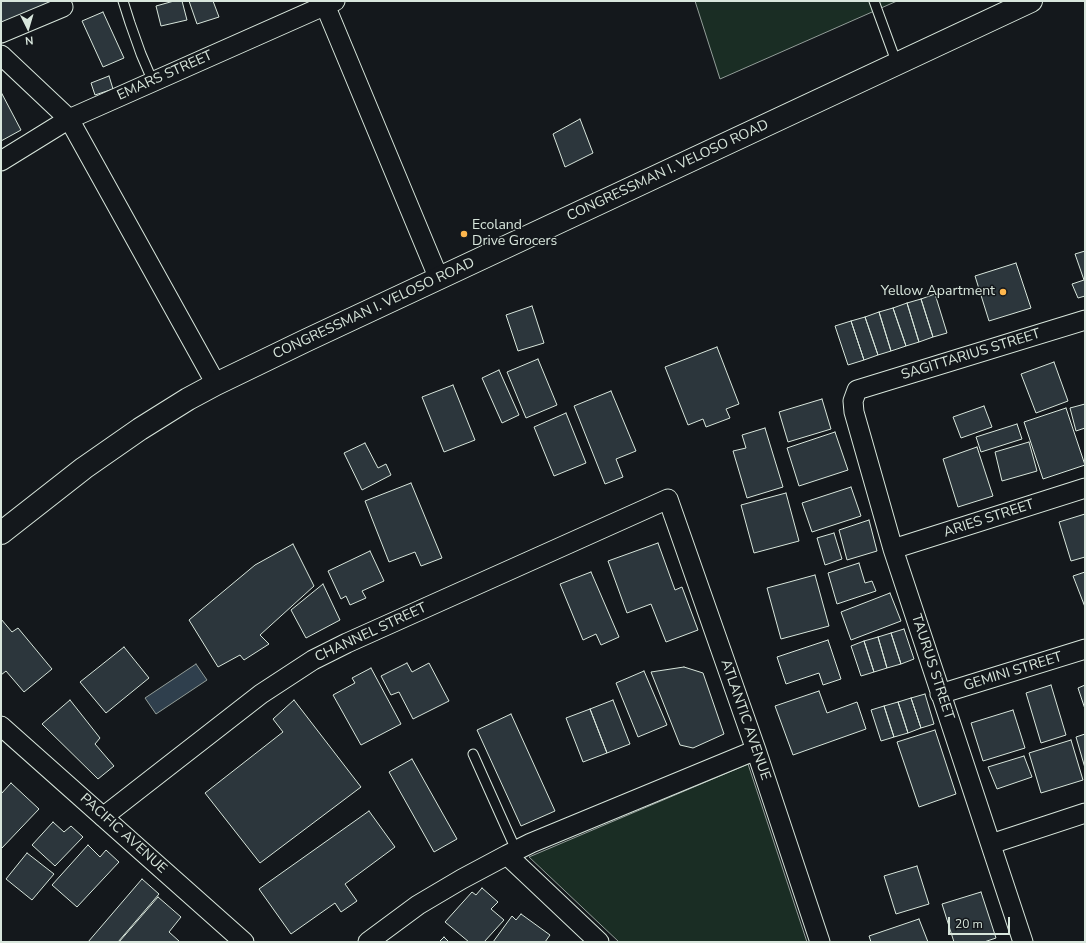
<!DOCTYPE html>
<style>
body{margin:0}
#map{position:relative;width:1086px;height:943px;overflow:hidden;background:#14181c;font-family:"Nunito Sans",sans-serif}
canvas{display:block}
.frame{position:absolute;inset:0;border:2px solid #d8e6dc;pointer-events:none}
.north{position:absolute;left:8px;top:8px;width:40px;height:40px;-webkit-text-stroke:3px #14181c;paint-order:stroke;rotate:175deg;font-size:11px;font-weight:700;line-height:16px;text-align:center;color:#d8e6dc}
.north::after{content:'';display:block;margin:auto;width:14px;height:18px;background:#d8e6dc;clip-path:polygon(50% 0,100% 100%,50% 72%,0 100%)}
.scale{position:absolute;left:948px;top:917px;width:62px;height:18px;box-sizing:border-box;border:2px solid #d8e6dc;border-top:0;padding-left:5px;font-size:12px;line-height:14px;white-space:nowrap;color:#d8e6dc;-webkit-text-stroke:3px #14181c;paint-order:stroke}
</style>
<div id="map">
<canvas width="1086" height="943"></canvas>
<div class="frame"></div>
<div class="north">N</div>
<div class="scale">20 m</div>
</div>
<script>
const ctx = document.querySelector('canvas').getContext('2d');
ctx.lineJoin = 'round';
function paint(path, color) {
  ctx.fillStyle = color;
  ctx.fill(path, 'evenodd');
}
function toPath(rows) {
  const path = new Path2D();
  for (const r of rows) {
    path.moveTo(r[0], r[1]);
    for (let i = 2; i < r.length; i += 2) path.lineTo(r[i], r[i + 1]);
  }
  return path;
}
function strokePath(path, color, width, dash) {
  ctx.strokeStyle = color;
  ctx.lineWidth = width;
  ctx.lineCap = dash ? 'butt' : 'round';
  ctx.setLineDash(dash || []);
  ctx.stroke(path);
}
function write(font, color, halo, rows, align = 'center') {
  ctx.font = font + ' "Nunito Sans",sans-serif';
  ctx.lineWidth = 3;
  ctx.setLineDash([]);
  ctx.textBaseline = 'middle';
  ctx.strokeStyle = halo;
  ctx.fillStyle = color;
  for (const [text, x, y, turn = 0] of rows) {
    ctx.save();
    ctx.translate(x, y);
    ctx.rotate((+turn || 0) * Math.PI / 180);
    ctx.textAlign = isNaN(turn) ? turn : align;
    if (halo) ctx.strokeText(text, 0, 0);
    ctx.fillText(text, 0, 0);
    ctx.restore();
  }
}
const green = toPath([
 [695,1,897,1,720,79,695,1],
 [748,764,807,942,619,942,529,857,748,764]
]);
paint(green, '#1a2d24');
strokePath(green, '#939e99', 1);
const water = toPath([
 [196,664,207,680,156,714,145,698,196,664]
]);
paint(water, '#2f3f4d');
strokePath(water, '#939e99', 1);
const building = toPath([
 [1,1,58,1,1,24,1,1],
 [174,1,182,1,187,20,161,26,156,6,174,1],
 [189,1,213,1,219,17,197,24,189,1],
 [103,12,124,58,103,67,82,21,103,12],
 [109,76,113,89,95,95,91,83,109,76],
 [1,92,21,130,1,141,1,92],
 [580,119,593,153,565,167,553,134,580,119],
 [1085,251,1085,296,1078,298,1072,284,1084,280,1075,254,1085,251],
 [1016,263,1031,308,989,321,975,276,1016,263],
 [935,294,947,333,933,337,921,299,935,294],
 [921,299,933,337,919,342,907,303,921,299],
 [907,303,919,342,906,346,893,308,907,303],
 [532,306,544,343,518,351,506,315,532,306],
 [893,308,906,346,891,351,879,312,893,308],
 [879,312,891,351,878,355,865,317,879,312],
 [865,317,878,355,864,360,851,321,865,317],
 [851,321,864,360,848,365,835,326,851,321],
 [717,347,739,404,726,409,730,418,706,427,703,419,688,425,665,367,717,347],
 [538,359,557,405,526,418,507,372,538,359],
 [1054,362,1068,401,1036,413,1021,374,1054,362],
 [499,370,519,415,502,423,482,378,499,370],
 [453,385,475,440,444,452,422,397,453,385],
 [611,391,636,451,616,459,623,477,605,484,574,406,611,391],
 [822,399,831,429,788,442,779,412,822,399],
 [1085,404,1085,428,1076,431,1070,408,1085,404],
 [984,406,992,427,961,438,953,417,984,406],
 [1066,408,1085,465,1043,479,1024,422,1066,408],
 [566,413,586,463,554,476,534,427,566,413],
 [1017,424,1022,439,981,452,976,437,1017,424],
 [765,428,783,487,747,498,733,451,746,448,742,435,765,428],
 [835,432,848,470,799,486,787,448,835,432],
 [1029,442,1037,471,1002,481,995,452,1029,442],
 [365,443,378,468,386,464,391,475,362,490,344,453,365,443],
 [977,447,993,496,958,507,943,459,977,447],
 [411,483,442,558,421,566,415,552,389,562,365,501,411,483],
 [851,487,861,516,812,532,802,503,851,487],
 [786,493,799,541,754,553,741,505,786,493],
 [1085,514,1085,557,1071,561,1059,522,1085,514],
 [869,520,877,551,847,560,839,530,869,520],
 [834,533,842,559,825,565,817,538,834,533],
 [658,543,675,590,682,587,698,630,666,642,651,604,627,613,608,561,658,543],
 [293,544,314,586,260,635,269,644,244,660,240,655,218,667,189,620,255,565,293,544],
 [370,551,384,581,362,591,366,598,350,605,346,596,341,599,328,571,370,551],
 [859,563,865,583,872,581,876,591,837,604,828,573,859,563],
 [591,572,619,637,601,645,596,634,583,640,560,584,591,572],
 [1085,572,1085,607,1073,576,1085,572],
 [815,575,829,626,781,639,767,588,815,575],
 [323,584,340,620,306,638,291,610,323,584],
 [890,593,901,621,851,640,841,612,890,593],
 [1,619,12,632,18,628,52,669,24,692,6,671,1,675,1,619],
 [904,629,914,659,901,664,891,633,904,629],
 [891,633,901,664,887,668,878,637,891,633],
 [878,637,887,668,874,672,864,641,878,637],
 [828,640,841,679,823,685,819,673,786,684,777,657,828,640],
 [864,641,874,672,861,676,851,646,864,641],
 [124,647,149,678,106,713,80,682,124,647],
 [407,663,412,672,429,663,449,701,413,719,399,692,391,695,381,676,407,663],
 [684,667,703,673,724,734,693,748,680,745,651,672,684,667],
 [371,668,401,724,361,745,333,695,355,683,352,678,371,668],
 [644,671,667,725,638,737,616,683,644,671],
 [1051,685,1066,735,1041,743,1026,693,1051,685],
 [1085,685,1085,709,1078,688,1085,685],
 [819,691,827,713,857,702,866,729,793,755,775,706,819,691],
 [925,694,934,724,921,728,911,698,925,694],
 [911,698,921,728,908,733,898,702,911,698],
 [70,700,100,738,95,744,114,766,98,779,42,724,70,700],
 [294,700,361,787,260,863,205,793,283,732,273,719,294,700],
 [613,700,630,744,607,753,590,709,613,700],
 [898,702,908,733,894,737,884,706,898,702],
 [884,706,894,737,881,741,871,710,884,706],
 [590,709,607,753,583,762,566,718,590,709],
 [1013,710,1025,748,983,761,971,723,1013,710],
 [511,714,555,811,521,826,477,730,511,714],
 [935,730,956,794,919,807,897,742,935,730],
 [1085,734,1085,768,1076,737,1085,734],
 [1071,740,1083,780,1041,793,1029,753,1071,740],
 [1024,756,1032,777,997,789,988,767,1024,756],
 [412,759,457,839,434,852,389,772,412,759],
 [11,783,39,809,1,849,1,794,11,783],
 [369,811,395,847,345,884,357,901,341,912,335,903,291,934,259,889,369,811],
 [53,822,64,832,71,826,83,837,55,866,32,845,53,822],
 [88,845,100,857,106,850,119,862,77,907,52,885,88,845],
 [27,853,54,874,32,900,6,879,27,853],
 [917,866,929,904,896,914,884,876,917,866],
 [142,879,159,894,118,942,88,942,142,879],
 [482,888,498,902,491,909,504,920,484,942,469,942,445,922,472,892,476,895,482,888],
 [981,892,996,938,984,942,954,942,942,904,981,892],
 [158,897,181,917,169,932,179,941,178,942,119,942,158,897],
 [521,914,550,935,545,942,493,942,512,916,516,920,521,914],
 [919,919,928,942,871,942,869,936,919,919],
 [444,937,449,942,439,942,444,937]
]);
paint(building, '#2c363c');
strokePath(building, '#d8e6dc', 1);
const service = toPath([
 [123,1,130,23,141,54,153,82],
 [874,1,897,64],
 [473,754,516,850]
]);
const minor = toPath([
 [325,5,439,279],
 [1,33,63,7],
 [1,55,69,119,216,384],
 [1,161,69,119,335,1],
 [893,549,1085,488],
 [940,694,1085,649],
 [1,726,244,942],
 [103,817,261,694,313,660,347,643,668,499,756,750,820,942],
 [991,844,1085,813],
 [507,855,599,942],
 [368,942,418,905,462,879,507,855,531,843,756,750],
 [1023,942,893,549,854,412,853,401,857,390,1085,320]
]);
const secondary = toPath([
 [1,533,84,468,140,429,188,399,216,384,307,340,1031,1]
]);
strokePath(service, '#d8e6dc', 11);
strokePath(minor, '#d8e6dc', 21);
strokePath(secondary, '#d8e6dc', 24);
strokePath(service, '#14181c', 9);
strokePath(minor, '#14181c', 19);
strokePath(secondary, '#14181c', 22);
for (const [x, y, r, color] of [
 [464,234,4,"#ffb74d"],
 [1003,292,4,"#ffb74d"]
]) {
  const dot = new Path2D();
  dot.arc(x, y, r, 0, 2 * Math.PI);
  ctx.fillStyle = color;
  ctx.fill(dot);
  strokePath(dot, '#14181c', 1.5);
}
write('14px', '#d8e6dc', '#14181c', [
 ["EMARS STREET",165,76,-24],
 ["CONGRESSMAN I. VELOSO ROAD",668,171,-25],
 ["CONGRESSMAN I. VELOSO ROAD",374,309,-25],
 ["SAGITTARIUS STREET",971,355,-17],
 ["ARIES STREET",989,519,-18],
 ["CHANNEL STREET",371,633,-25],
 ["TAURUS STREET",932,667,72],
 ["GEMINI STREET",1013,672,-17],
 ["ATLANTIC AVENUE",745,720,71],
 ["PACIFIC AVENUE",123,834,42]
]);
write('14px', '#d8e6dc', '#14181c', [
 ["Ecoland",472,226],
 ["Drive Grocers",472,242],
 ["Yellow Apartment",995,292,"right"]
], 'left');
</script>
